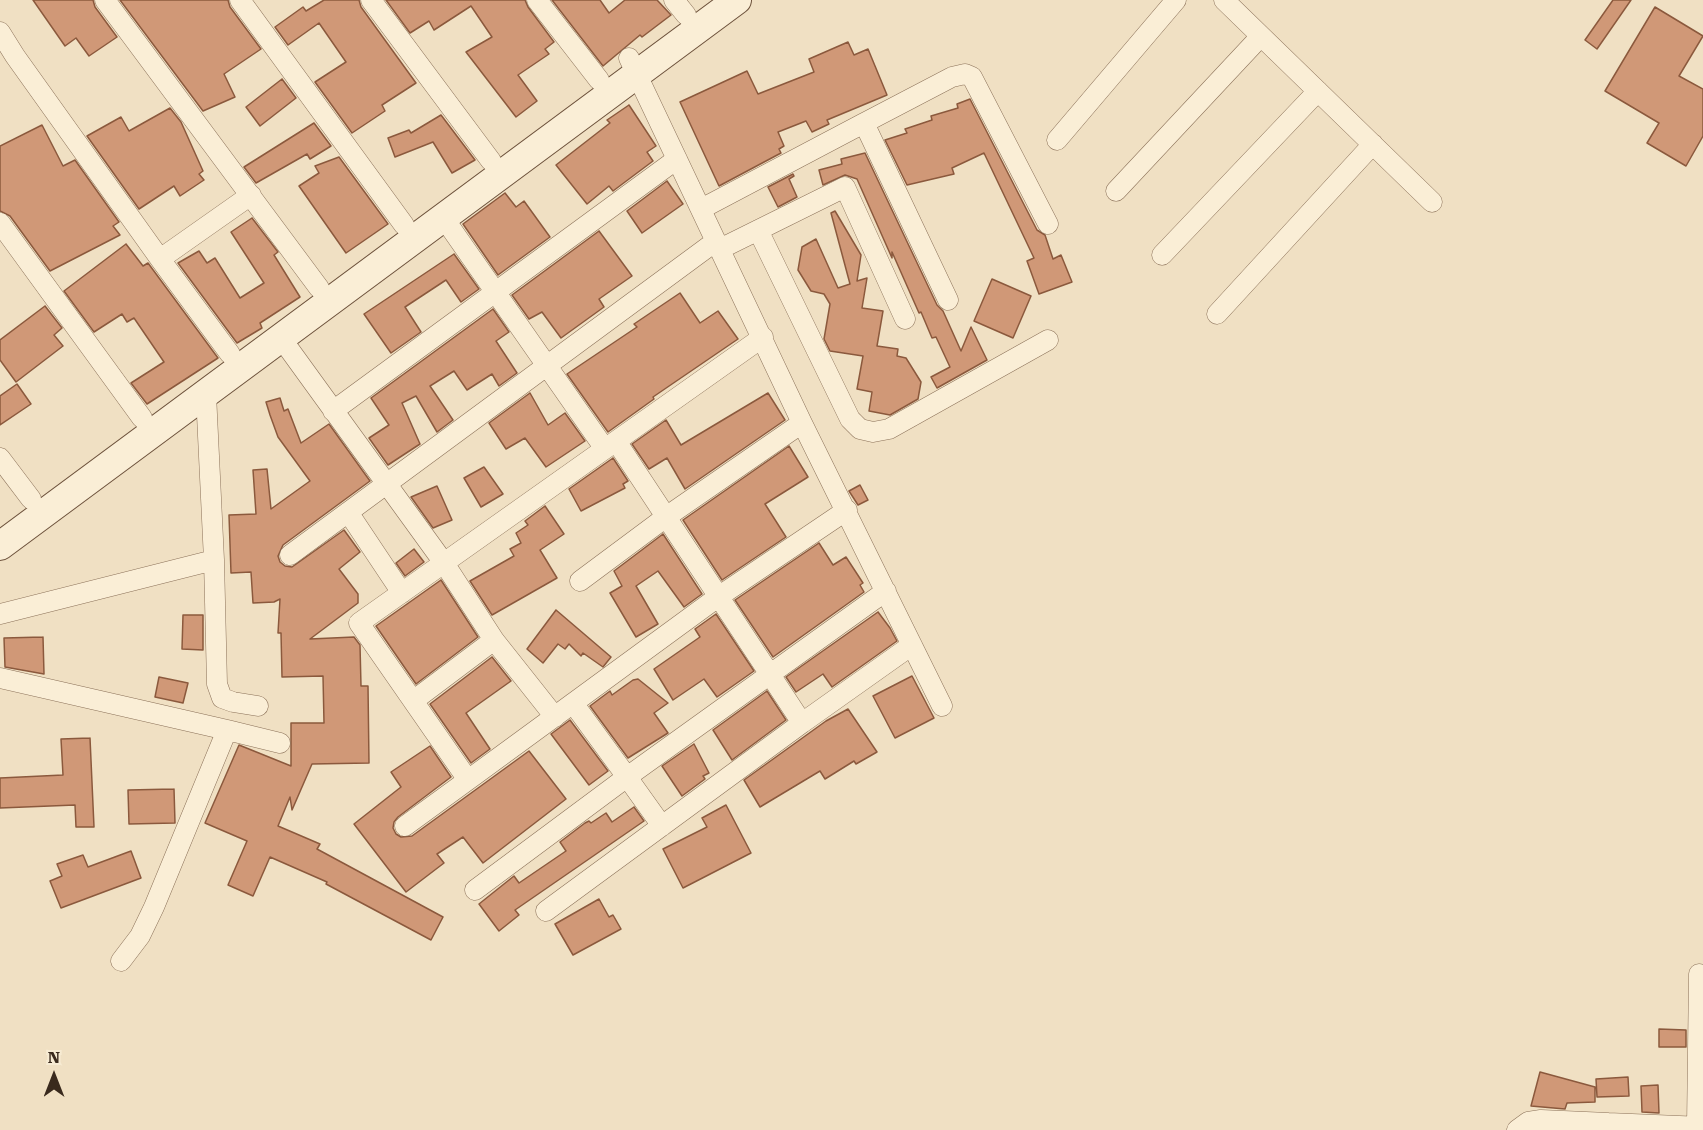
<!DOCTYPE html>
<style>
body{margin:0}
#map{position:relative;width:1703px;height:1130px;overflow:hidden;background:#f0e0c3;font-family:"Roboto Serif",serif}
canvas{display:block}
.north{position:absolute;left:24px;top:1046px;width:60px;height:60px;-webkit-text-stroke:4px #f7ebd3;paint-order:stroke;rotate:0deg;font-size:16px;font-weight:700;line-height:24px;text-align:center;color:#3a2a1d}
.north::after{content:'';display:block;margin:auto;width:21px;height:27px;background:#3a2a1d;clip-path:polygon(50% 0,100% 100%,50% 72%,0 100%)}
</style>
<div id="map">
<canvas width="1703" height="1130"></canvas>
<div class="north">N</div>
</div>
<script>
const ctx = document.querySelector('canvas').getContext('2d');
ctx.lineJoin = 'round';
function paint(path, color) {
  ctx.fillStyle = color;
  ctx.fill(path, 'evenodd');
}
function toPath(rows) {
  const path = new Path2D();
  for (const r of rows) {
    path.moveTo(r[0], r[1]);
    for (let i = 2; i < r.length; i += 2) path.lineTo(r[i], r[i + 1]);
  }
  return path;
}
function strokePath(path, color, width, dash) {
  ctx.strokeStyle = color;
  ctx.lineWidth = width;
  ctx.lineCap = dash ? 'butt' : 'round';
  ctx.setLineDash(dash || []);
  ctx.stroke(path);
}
const building = toPath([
 [33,0,93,0,95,7,117,37,89,56,76,38,65,46,33,0],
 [120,0,228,0,230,7,261,49,224,74,235,97,203,111,120,0],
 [324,0,359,0,361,7,416,83,382,105,385,111,352,133,315,82,346,62,319,23,288,45,275,27,303,7,306,11,324,0],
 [386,0,525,0,528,7,554,42,545,49,549,54,518,75,537,101,516,117,466,52,492,37,471,6,434,30,429,21,410,33,386,0],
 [552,0,600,0,609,13,625,0,657,0,671,15,642,37,640,35,603,66,552,0],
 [1613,0,1631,0,1597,49,1585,40,1613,0],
 [1655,7,1703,36,1679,76,1703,89,1703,136,1686,166,1647,143,1659,123,1605,91,1655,7],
 [848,42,854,55,868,49,887,95,827,120,829,124,812,132,806,121,778,132,784,146,779,149,781,153,719,186,680,102,747,71,758,94,814,72,809,59,848,42],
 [282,79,296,98,260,126,246,107,282,79],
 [970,99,1037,230,1045,235,1053,259,1061,255,1072,282,1039,294,1027,261,1034,258,984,153,952,168,954,174,907,185,885,140,907,133,905,129,932,120,931,116,958,108,957,104,970,99],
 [629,105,656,146,647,152,653,161,613,191,609,186,587,204,556,165,610,123,607,120,629,105],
 [170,108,181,122,203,171,199,174,204,180,180,196,174,186,139,209,87,136,121,117,129,131,170,108],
 [441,115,475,160,452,173,433,142,395,157,388,138,409,130,411,133,441,115],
 [314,123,331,146,310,159,307,154,256,183,244,167,314,123],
 [42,125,63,166,75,160,119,222,113,226,120,235,50,271,10,216,0,211,0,146,42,125],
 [865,153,937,305,943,311,961,351,971,327,987,360,937,388,931,377,950,367,936,337,932,338,921,312,919,313,892,252,892,258,857,179,845,175,823,185,819,170,842,164,841,159,865,153],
 [339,157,388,224,346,253,299,186,319,173,315,166,339,157],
 [793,174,794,176,789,179,797,197,778,207,768,187,793,174],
 [667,181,683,204,642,233,627,211,667,181],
 [505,193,516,207,524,201,550,237,498,275,463,224,505,193],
 [835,211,861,255,857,281,867,278,862,308,883,311,877,346,898,349,897,356,906,358,921,382,918,399,890,415,869,411,872,392,857,389,863,356,830,351,824,339,830,304,824,294,811,291,798,270,802,247,816,239,838,288,850,284,831,213,835,211],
 [252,218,278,252,274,255,300,297,260,323,262,328,237,343,178,263,199,251,207,263,215,258,240,298,264,283,231,232,252,218],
 [599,231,632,276,599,299,604,307,561,338,542,312,529,319,512,295,599,231],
 [126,244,143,266,148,263,218,358,147,404,131,383,164,362,134,318,127,322,122,314,94,332,64,291,126,244],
 [454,254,479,289,461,302,446,280,405,307,421,332,391,353,364,314,454,254],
 [992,279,1031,296,1013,338,974,321,992,279],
 [680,293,700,323,718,311,738,339,653,397,654,399,608,432,567,374,637,327,634,324,680,293],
 [45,306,62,328,54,335,63,346,16,382,0,360,0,340,45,306],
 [493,309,509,332,496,341,517,373,499,386,492,374,467,390,454,371,430,386,453,420,437,432,416,396,402,403,420,444,388,465,369,438,389,425,371,398,493,309],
 [17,384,31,404,0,425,0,396,17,384],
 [530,393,548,425,565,413,585,441,546,467,525,438,506,449,489,423,530,393],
 [768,393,785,420,685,489,667,458,649,469,632,444,666,420,681,445,768,393],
 [280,398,284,411,288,409,301,443,329,424,370,481,283,545,278,556,280,562,285,566,292,567,344,530,360,552,339,569,358,594,358,603,310,639,354,637,360,645,361,686,368,686,369,763,312,764,292,810,290,797,278,826,320,844,317,849,443,917,431,940,326,884,327,882,270,857,253,896,228,885,247,841,205,823,239,745,291,766,291,723,324,723,323,676,282,677,281,633,278,633,280,599,274,602,253,603,251,572,231,573,229,515,256,514,253,470,267,469,271,509,310,481,278,437,270,415,266,402,280,398],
 [789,446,808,477,765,504,786,537,722,580,683,520,789,446],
 [613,458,628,481,623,484,625,488,581,511,569,489,613,458],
 [484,467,503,494,481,507,464,478,484,467],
 [860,485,868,500,858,505,849,491,860,485],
 [437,486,452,520,433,528,411,497,437,486],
 [545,506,564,534,540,550,557,578,492,615,470,581,514,556,510,549,521,543,516,533,528,525,525,521,545,506],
 [663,534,702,594,684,607,658,571,636,586,658,624,636,637,610,593,622,586,614,571,663,534],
 [819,543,833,565,846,557,863,583,860,585,864,592,773,657,735,600,819,543],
 [414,549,424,562,405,576,396,563,414,549],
 [441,580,478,637,416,684,376,626,441,580],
 [556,610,611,657,603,667,583,653,581,656,569,644,565,649,558,644,543,663,527,649,556,610],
 [878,612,890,628,897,641,832,687,823,674,796,692,786,677,878,612],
 [716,614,754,671,717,697,704,679,673,700,654,669,700,637,695,629,716,614],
 [183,615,203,615,203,650,182,649,183,615],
 [43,637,44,674,5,667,4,638,43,637],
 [492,657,511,681,466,713,490,749,471,763,430,704,492,657],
 [912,676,934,718,895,738,873,696,912,676],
 [159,677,188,683,183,703,155,697,159,677],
 [638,679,668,703,654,713,668,733,628,758,590,706,610,691,612,695,633,680,638,679],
 [767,691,786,720,732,760,713,730,767,691],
 [848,709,877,752,856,764,854,761,825,779,820,771,760,807,744,780,826,721,848,709],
 [570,720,608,771,589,785,551,734,570,720],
 [90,738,94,827,76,827,75,805,0,808,0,778,63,775,61,739,90,738],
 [694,744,709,773,703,776,705,779,682,796,662,766,694,744],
 [430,746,451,777,398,817,394,822,393,828,396,834,401,837,412,836,529,751,566,799,483,863,463,837,437,854,444,863,406,892,354,824,401,787,391,772,430,746],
 [174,789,175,823,129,824,128,790,174,789],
 [726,805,751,853,683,888,663,849,707,827,702,818,726,805],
 [634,807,644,821,515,910,519,915,499,931,479,904,514,876,519,883,566,851,560,842,585,823,589,821,591,823,606,813,612,822,634,807],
 [131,851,141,878,61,908,50,881,62,876,57,864,83,855,88,867,131,851],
 [599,899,609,917,613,915,621,929,573,955,555,924,599,899],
 [1659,1029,1686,1030,1686,1047,1659,1047,1659,1029],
 [1540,1072,1595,1087,1595,1102,1567,1103,1565,1109,1531,1106,1540,1072],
 [1628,1077,1629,1096,1597,1097,1596,1079,1628,1077],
 [1658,1085,1659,1113,1642,1112,1641,1086,1658,1085]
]);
paint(building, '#d09877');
strokePath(building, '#8b593d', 1.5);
const street = toPath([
 [105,0,319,288],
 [240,0,404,225],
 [371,0,491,161],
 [537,0,599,80],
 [674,0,686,15],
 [1224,0,1432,202],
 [0,32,15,56,160,259,230,354],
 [629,58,802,423,942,706],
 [864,123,952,77,965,74,972,77,1048,224],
 [1057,140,1176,0],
 [1116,191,1261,36],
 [701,209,864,123,948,300],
 [443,217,605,449],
 [0,223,142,418],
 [758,230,850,419,860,429,873,432,889,429,1048,340],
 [720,249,845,187,905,319],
 [1162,255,1318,91],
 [160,259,251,195],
 [1217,314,1373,144],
 [281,338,444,563,494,640,555,717],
 [333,411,677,159],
 [616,441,802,723,912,645],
 [0,458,31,499],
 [348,512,402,593],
 [290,555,716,241],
 [214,560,217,684,222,698,233,702,258,706],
 [580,581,666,517,802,423],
 [0,614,214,560,206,394],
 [0,678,227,730,154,907,140,936,121,961],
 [413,701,494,640],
 [573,703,627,777,886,591],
 [227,730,280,743],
 [468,780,718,597,847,510],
 [405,826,468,780,359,623,763,337],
 [475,890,627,777,662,826],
 [546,911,802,723],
 [1697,1126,1699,974],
 [1517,1130,1528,1122,1541,1120,1608,1123],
 [1609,1130,1608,1123,1703,1127]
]);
const secondary = toPath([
 [0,546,737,0]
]);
strokePath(street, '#8b7159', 21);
strokePath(secondary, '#6d523c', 30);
strokePath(street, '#faeed6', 20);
strokePath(secondary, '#faeed6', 28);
</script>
